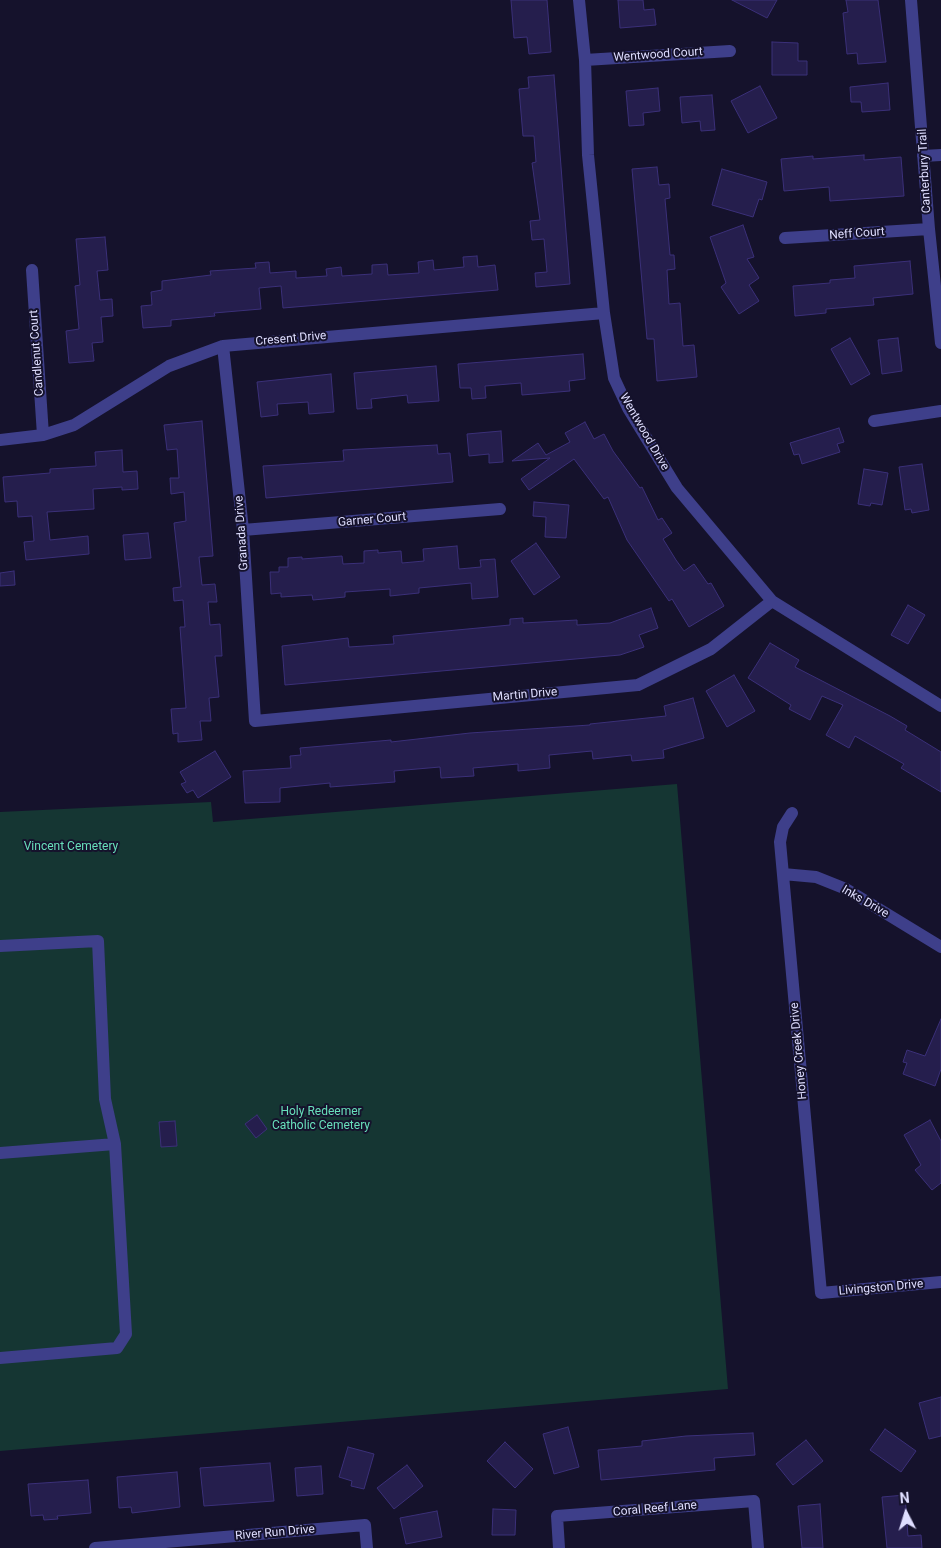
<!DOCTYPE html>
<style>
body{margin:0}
#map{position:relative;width:941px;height:1548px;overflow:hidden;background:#15122c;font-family:Roboto,sans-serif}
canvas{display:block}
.north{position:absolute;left:881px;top:1488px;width:50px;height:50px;-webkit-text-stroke:4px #15122c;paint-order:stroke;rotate:355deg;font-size:14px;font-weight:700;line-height:20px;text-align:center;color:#dfdeff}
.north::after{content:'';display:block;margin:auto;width:18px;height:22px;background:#dfdeff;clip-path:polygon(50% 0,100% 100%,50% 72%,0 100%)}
</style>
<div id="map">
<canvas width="941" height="1548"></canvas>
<div class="north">N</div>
</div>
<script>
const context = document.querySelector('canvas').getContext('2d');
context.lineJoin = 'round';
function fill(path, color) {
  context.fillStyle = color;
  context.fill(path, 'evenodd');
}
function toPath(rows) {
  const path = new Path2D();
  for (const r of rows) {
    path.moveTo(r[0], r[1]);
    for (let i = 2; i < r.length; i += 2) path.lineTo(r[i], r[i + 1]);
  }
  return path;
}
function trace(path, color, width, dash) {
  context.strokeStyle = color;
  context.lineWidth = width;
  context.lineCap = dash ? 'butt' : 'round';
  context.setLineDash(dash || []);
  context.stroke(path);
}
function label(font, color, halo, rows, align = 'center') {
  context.font = font + ' Roboto,sans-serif';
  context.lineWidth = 4;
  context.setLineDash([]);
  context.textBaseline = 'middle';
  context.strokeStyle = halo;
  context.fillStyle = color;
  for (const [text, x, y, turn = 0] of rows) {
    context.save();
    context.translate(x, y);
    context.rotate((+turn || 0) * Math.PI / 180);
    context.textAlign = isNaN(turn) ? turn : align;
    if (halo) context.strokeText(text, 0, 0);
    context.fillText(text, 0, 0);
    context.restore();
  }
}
fill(toPath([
 [677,784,728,1389,0,1451,0,812,211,802,213,822]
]), '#153633');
const building = toPath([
 [511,0,547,0,551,52,529,54,527,37,514,38,511,0],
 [618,0,643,0,644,10,654,9,656,25,620,28,618,0],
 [732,0,777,0,767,18,732,0],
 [846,0,878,0,886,62,858,64,857,53,847,54,843,13,848,12,846,0],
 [772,42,798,43,798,61,807,61,807,75,772,75,772,42],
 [554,75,570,284,536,287,535,273,547,272,544,239,532,240,530,221,540,220,532,163,536,162,534,136,523,136,519,89,529,88,528,77,554,75],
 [888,83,890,110,862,112,861,102,851,102,850,87,888,83],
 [760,86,777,118,748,133,731,101,760,86],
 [658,88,660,111,643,113,644,125,629,126,626,91,658,88],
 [712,95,715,130,701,131,700,121,682,123,680,97,712,95],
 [864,155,864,160,901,157,904,196,830,201,829,187,784,191,781,159,813,156,813,159,864,155],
 [657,167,659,185,669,184,670,198,665,199,670,255,674,255,675,269,667,270,669,304,680,303,683,346,694,345,697,377,657,381,654,339,647,339,632,169,657,167],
 [722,169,767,182,762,200,759,199,753,217,712,205,722,169],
 [743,225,754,257,747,259,759,278,749,285,759,301,739,314,721,287,726,283,710,237,743,225],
 [105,237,108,270,97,271,100,300,112,299,113,316,101,317,103,342,92,343,94,361,69,363,66,331,79,329,75,286,80,285,76,239,105,237],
 [477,256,478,267,495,265,498,290,283,308,281,286,259,288,261,309,214,313,215,316,171,320,171,326,143,328,141,306,152,305,151,292,162,290,162,281,211,275,210,271,256,268,255,263,269,262,270,273,296,271,296,278,327,276,326,269,341,267,342,276,372,274,372,265,387,264,388,275,419,273,418,262,433,260,434,270,464,267,463,257,477,256],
 [910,261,913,294,873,298,874,305,826,309,826,313,795,316,793,286,830,283,830,280,855,278,854,266,910,261],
 [850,338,870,374,851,385,831,349,850,338],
 [898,338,902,371,882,374,878,340,898,338],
 [583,354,585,379,569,381,570,391,522,395,521,383,485,386,486,398,472,399,471,388,460,388,458,364,583,354],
 [436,366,439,401,408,403,407,395,371,399,372,408,357,409,354,373,436,366],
 [331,374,334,412,309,414,308,402,277,404,278,415,261,417,257,382,331,374],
 [202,421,213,556,199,557,202,585,215,584,217,602,208,602,210,625,220,624,222,656,215,656,219,697,209,698,211,721,200,721,202,740,178,742,178,733,173,734,171,709,186,708,180,627,185,627,183,600,174,601,173,588,181,587,174,523,186,521,184,492,171,494,170,478,179,478,177,449,167,450,164,425,202,421],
 [585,422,594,439,604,434,613,451,640,488,642,487,658,520,662,518,672,533,663,539,676,560,684,571,694,564,708,584,711,583,724,606,689,627,672,599,669,601,627,540,608,497,604,499,574,459,529,490,521,479,550,458,512,461,538,443,546,455,570,442,565,433,585,422],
 [839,428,844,442,837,444,840,452,802,464,799,454,794,455,790,443,839,428],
 [501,431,503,462,489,463,489,454,469,456,467,434,501,431],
 [437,445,438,454,450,453,453,482,266,498,263,466,344,461,343,450,437,445],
 [122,450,123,472,137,471,138,489,122,490,122,487,93,489,94,509,47,512,50,540,88,536,89,554,26,560,24,542,34,541,32,516,18,517,17,501,5,502,3,477,50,473,50,469,96,466,95,452,122,450],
 [922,464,929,510,912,513,911,509,905,510,899,467,922,464],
 [864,469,888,473,882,505,871,503,870,506,858,504,864,469],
 [534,502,569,505,566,538,545,537,546,517,533,516,534,502],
 [148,533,151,558,125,560,123,535,148,533],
 [536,543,560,577,534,595,511,561,536,543],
 [457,546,459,569,481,567,480,560,495,559,498,597,472,599,471,583,419,588,419,593,390,596,390,589,345,592,345,597,313,600,312,595,281,597,281,593,271,594,270,572,279,572,279,567,288,567,288,558,302,557,302,559,342,556,343,564,364,563,364,551,378,550,378,553,401,551,402,563,424,561,423,549,457,546],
 [14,571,15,585,0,586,0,573,14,571],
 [908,605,925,615,908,644,891,635,908,605],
 [651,608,658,628,639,635,644,647,620,655,285,685,282,646,348,638,349,647,394,644,393,636,510,625,510,619,523,618,523,623,577,620,577,625,610,623,651,608],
 [770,643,799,660,795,667,890,716,907,726,905,730,941,752,941,792,901,768,904,764,855,736,849,748,826,735,843,705,822,696,810,720,789,709,791,705,748,678,770,643],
 [734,675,755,711,727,727,706,691,734,675],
 [693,698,704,738,663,750,664,758,632,761,631,755,593,759,592,751,549,755,550,768,518,771,518,764,473,768,474,776,441,778,440,767,394,771,395,782,330,787,330,783,280,788,280,802,245,803,243,771,291,768,290,756,301,755,300,748,391,740,391,742,470,733,590,725,590,724,666,716,664,706,693,698],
 [215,751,231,777,198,798,193,790,187,793,181,784,186,782,180,772,215,751],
 [941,1019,941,1069,935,1086,903,1074,907,1063,903,1062,907,1050,925,1056,941,1019],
 [257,1115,267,1129,256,1138,245,1124,257,1115],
 [930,1120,941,1141,941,1183,932,1190,915,1170,921,1165,904,1135,930,1120],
 [175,1121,177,1146,161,1147,159,1122,175,1121],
 [941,1397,941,1436,929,1439,919,1403,941,1397],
 [568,1427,579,1467,554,1474,543,1434,568,1427],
 [885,1429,916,1451,901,1472,870,1450,885,1429],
 [753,1433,755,1455,714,1458,715,1470,601,1480,598,1450,642,1446,642,1441,686,1436,753,1433],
 [806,1440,823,1461,793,1485,776,1464,806,1440],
 [505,1442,533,1469,515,1488,487,1461,505,1442],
 [348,1447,374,1454,364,1489,351,1486,352,1481,339,1477,348,1447],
 [270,1463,274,1501,204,1506,200,1468,270,1463],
 [407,1465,423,1486,394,1509,377,1488,407,1465],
 [321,1466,323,1494,297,1496,295,1468,321,1466],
 [177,1472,180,1507,132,1513,131,1507,119,1508,117,1477,177,1472],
 [88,1480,91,1513,57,1516,58,1519,44,1520,43,1515,31,1516,28,1484,88,1480],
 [905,1495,908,1536,921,1535,922,1548,887,1548,882,1497,905,1495],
 [820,1504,823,1548,802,1548,798,1506,820,1504],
 [493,1509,516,1510,515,1535,492,1535,493,1509],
 [437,1511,442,1537,406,1544,400,1518,437,1511]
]);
fill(building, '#251e4d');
trace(building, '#3b3079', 1);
trace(toPath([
 [579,0,585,60,588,155,604,313,614,378,628,408,677,488,772,601,941,706],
 [911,0,929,229,941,343],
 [585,60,730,51],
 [923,156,941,155],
 [785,238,929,229],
 [32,270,43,435],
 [223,346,243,530,255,721,638,685,711,649,772,601],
 [874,421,941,411],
 [0,440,43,435,74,425,169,366,223,346,604,313],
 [243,530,500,509],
 [792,813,783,827,780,842,821,1293,941,1282],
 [783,874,816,877,846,889,941,947],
 [0,946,98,941,105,1099,115,1144,126,1334,117,1348,0,1358],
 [0,1153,115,1144],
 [95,1548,365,1525,367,1548],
 [559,1548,557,1516,754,1501,758,1548]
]), '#3e3f8a', 12);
label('12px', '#dfdeff', '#15122c', [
 ["Wentwood Court",658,55,-4],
 ["Canterbury Trail",925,171,-93],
 ["Neff Court",857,234,-4],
 ["Cresent Drive",291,339,-5],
 ["Candlenut Court",37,353,-94],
 ["Wentwood Drive",644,432,60],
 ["Garner Court",372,520,-5],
 ["Granada Drive",242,533,-94],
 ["Martin Drive",525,695,-5],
 ["Inks Drive",865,902,30],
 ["Honey Creek Drive",799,1051,-95],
 ["Livingston Drive",881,1288,-5],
 ["Coral Reef Lane",655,1509,-5],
 ["River Run Drive",275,1533,-5]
]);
label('12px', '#68e0bb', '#15122c', [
 ["Vincent Cemetery",71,847],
 ["Holy Redeemer",321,1112],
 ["Catholic Cemetery",321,1126]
]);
</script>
